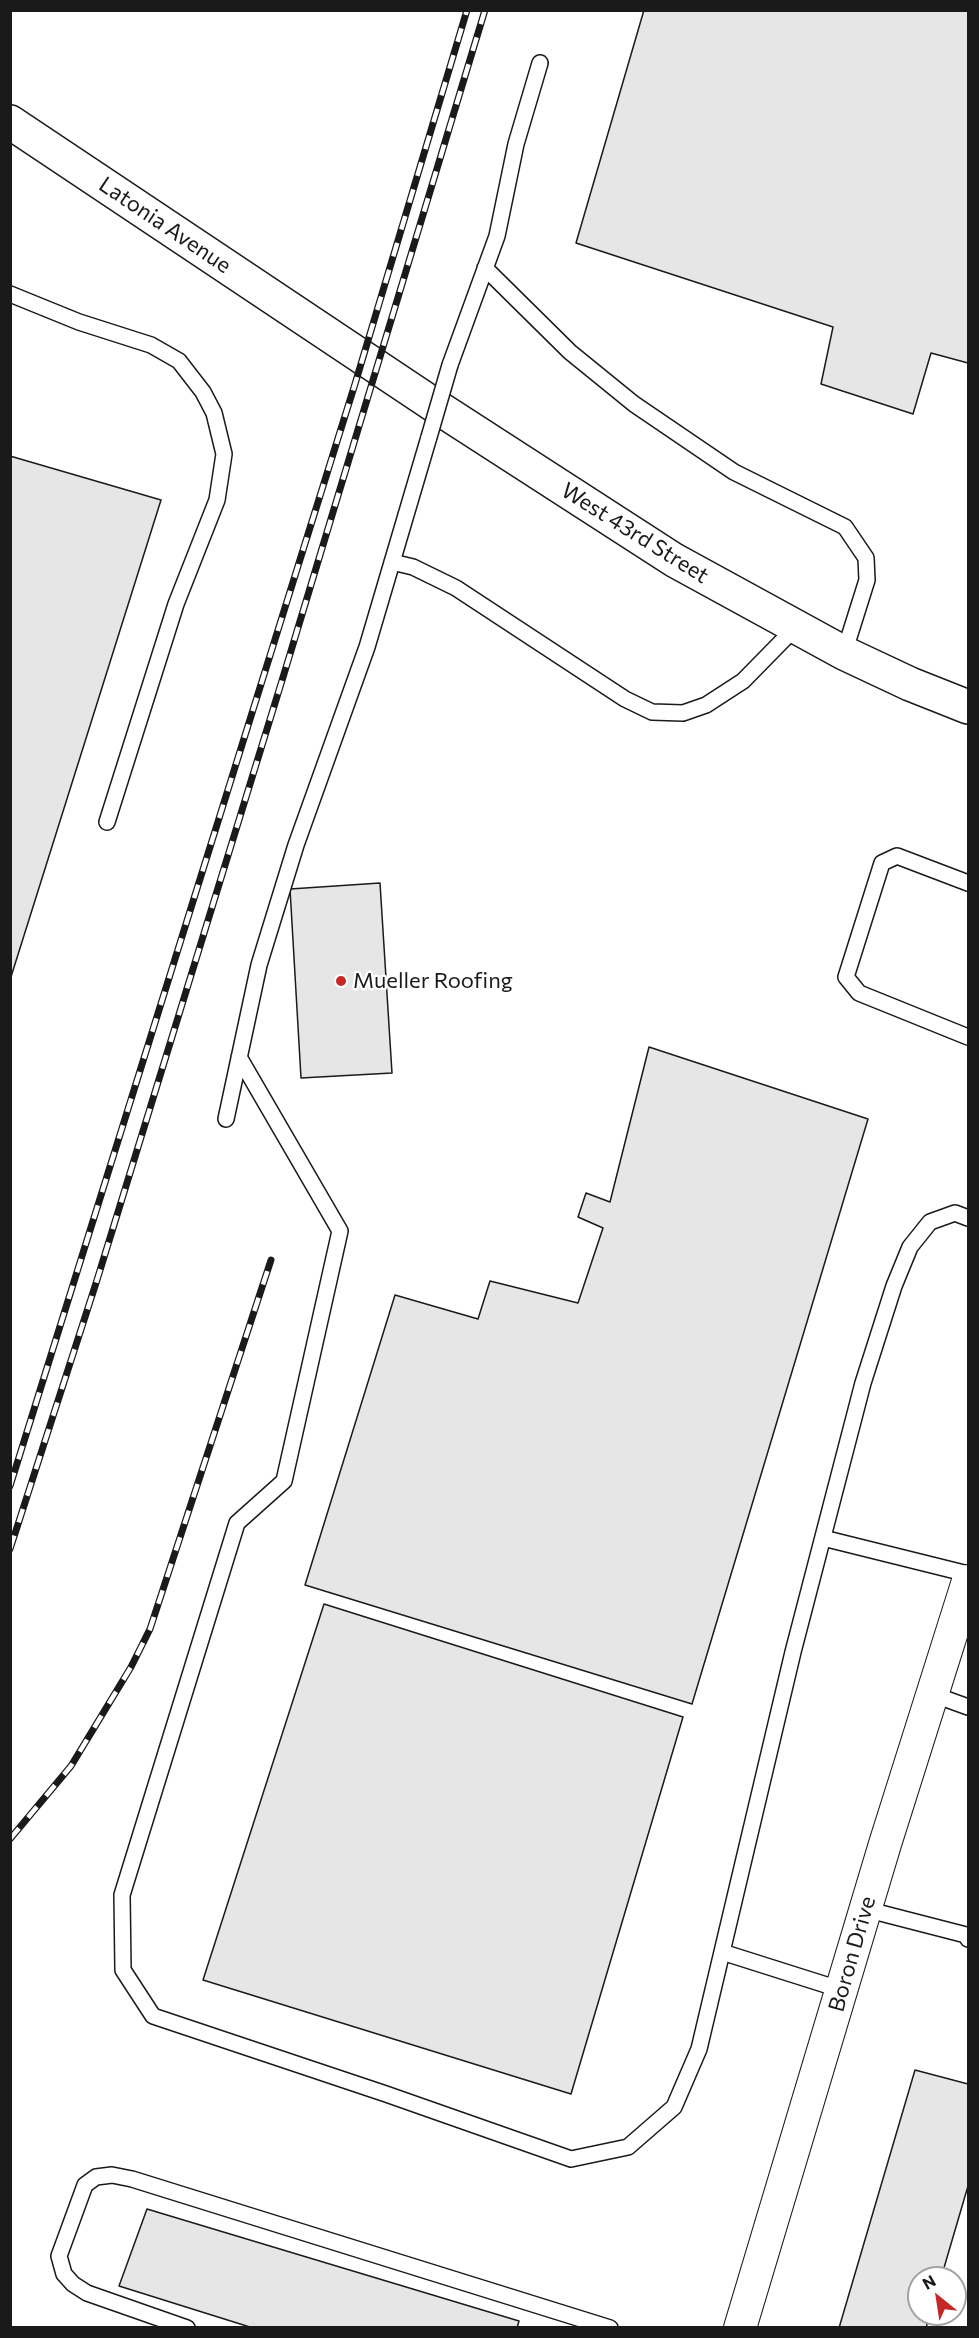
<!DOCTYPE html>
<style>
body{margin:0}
#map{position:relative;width:979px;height:2338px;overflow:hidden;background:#fff;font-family:Commissioner,sans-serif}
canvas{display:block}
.frame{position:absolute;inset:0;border:12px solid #1a1a1a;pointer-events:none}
.north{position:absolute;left:907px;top:2266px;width:60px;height:60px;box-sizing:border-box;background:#fff;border:2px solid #a3a3a3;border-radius:50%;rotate:330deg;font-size:16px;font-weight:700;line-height:24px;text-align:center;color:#1a1a1a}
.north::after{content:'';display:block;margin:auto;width:21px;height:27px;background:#c62828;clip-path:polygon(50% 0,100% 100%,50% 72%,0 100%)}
</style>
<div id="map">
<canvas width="979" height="2338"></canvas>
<div class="frame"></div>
<div class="north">N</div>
</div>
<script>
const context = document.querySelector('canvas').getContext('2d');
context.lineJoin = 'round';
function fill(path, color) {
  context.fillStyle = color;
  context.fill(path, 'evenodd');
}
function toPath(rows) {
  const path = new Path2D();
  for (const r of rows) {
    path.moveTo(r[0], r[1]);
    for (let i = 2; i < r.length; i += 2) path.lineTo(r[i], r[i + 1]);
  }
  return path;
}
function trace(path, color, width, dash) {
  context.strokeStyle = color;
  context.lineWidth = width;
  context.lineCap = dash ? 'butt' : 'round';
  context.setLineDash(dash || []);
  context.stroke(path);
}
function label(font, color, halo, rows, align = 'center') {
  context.font = font + ' Commissioner,sans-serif';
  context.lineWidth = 4.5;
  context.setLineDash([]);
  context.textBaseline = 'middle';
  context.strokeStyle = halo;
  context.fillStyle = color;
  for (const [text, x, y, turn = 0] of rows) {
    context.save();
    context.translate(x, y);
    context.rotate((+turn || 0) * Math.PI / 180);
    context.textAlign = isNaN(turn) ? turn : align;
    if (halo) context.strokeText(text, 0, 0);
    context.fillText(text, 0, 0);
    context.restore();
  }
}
const building = toPath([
 [644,10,968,10,968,363,931,353,913,414,821,384,833,327,576,243,644,10],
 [10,456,161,500,10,980,10,456],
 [380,883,392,1073,301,1078,290,889,380,883],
 [649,1047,868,1119,692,1704,305,1585,395,1295,478,1319,490,1281,578,1303,603,1228,578,1217,586,1193,610,1202,649,1047],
 [324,1604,683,1717,571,2094,203,1980,324,1604],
 [915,2070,968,2084,968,2186,941,2278,919,2278,919,2314,930,2314,926,2328,839,2328,915,2070],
 [147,2209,519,2321,517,2328,253,2328,119,2286,147,2209]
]);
fill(building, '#e6e6e6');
trace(building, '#1a1a1a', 1.5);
const service = toPath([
 [485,268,570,352,634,404,734,472,845,527,866,558,867,580,844,653],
 [10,294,79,322,151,345,179,361,203,392,214,413,224,454,217,500,176,604,107,822],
 [450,365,497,236,516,144,540,63],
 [392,562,413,567,456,588,625,699,652,712,683,713,706,705,743,681,795,628],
 [968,883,897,856,882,863,846,977,859,993,968,1037],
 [239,1057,340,1231,284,1481,237,1523,122,1895,123,1970,153,2016,386,2094,571,2159,628,2147,674,2107,699,2049,793,1652,863,1383,894,1286,910,1247,930,1222,955,1213,968,1218],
 [226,1119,259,965,296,845,367,647,429,437],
 [823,1538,968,1574],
 [932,1694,968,1707],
 [865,1909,966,1935,968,1939],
 [722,1952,842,1990],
 [187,2328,87,2293,73,2284,64,2274,59,2256,85,2185,96,2177,112,2175,132,2179,610,2328]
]);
const minor = toPath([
 [740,2328,885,1844,968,1581]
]);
const tertiary = toPath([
 [10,122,437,407,674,560,844,653,910,684,968,707]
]);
trace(service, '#1a1a1a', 18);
trace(minor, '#1a1a1a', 34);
trace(tertiary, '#1a1a1a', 36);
trace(service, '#fff', 15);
trace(minor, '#fff', 32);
trace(tertiary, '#fff', 33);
const rail = toPath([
 [10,1486,355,384,467,10],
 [10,1549,97,1280,284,674,485,10],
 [10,1839,71,1766,131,1667,150,1629,271,1260]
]);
trace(rail, '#1a1a1a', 7);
trace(rail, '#fff', 4.5, [14]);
const serviceBridge = toPath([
 [429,437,450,365]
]);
trace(serviceBridge, '#1a1a1a', 18, []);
trace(serviceBridge, '#fff', 15);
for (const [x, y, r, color] of [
 [341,981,6,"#c62828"]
]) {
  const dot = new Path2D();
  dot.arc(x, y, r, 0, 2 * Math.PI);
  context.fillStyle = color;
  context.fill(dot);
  trace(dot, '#fff', 2);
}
label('22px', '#1a1a1a', '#fff', [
 ["Latonia Avenue",165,225,34],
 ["West 43rd Street",635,533,32],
 ["Boron Drive",852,1954,-74]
]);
label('22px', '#1a1a1a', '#fff', [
 ["Mueller Roofing",353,981]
], 'left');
</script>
